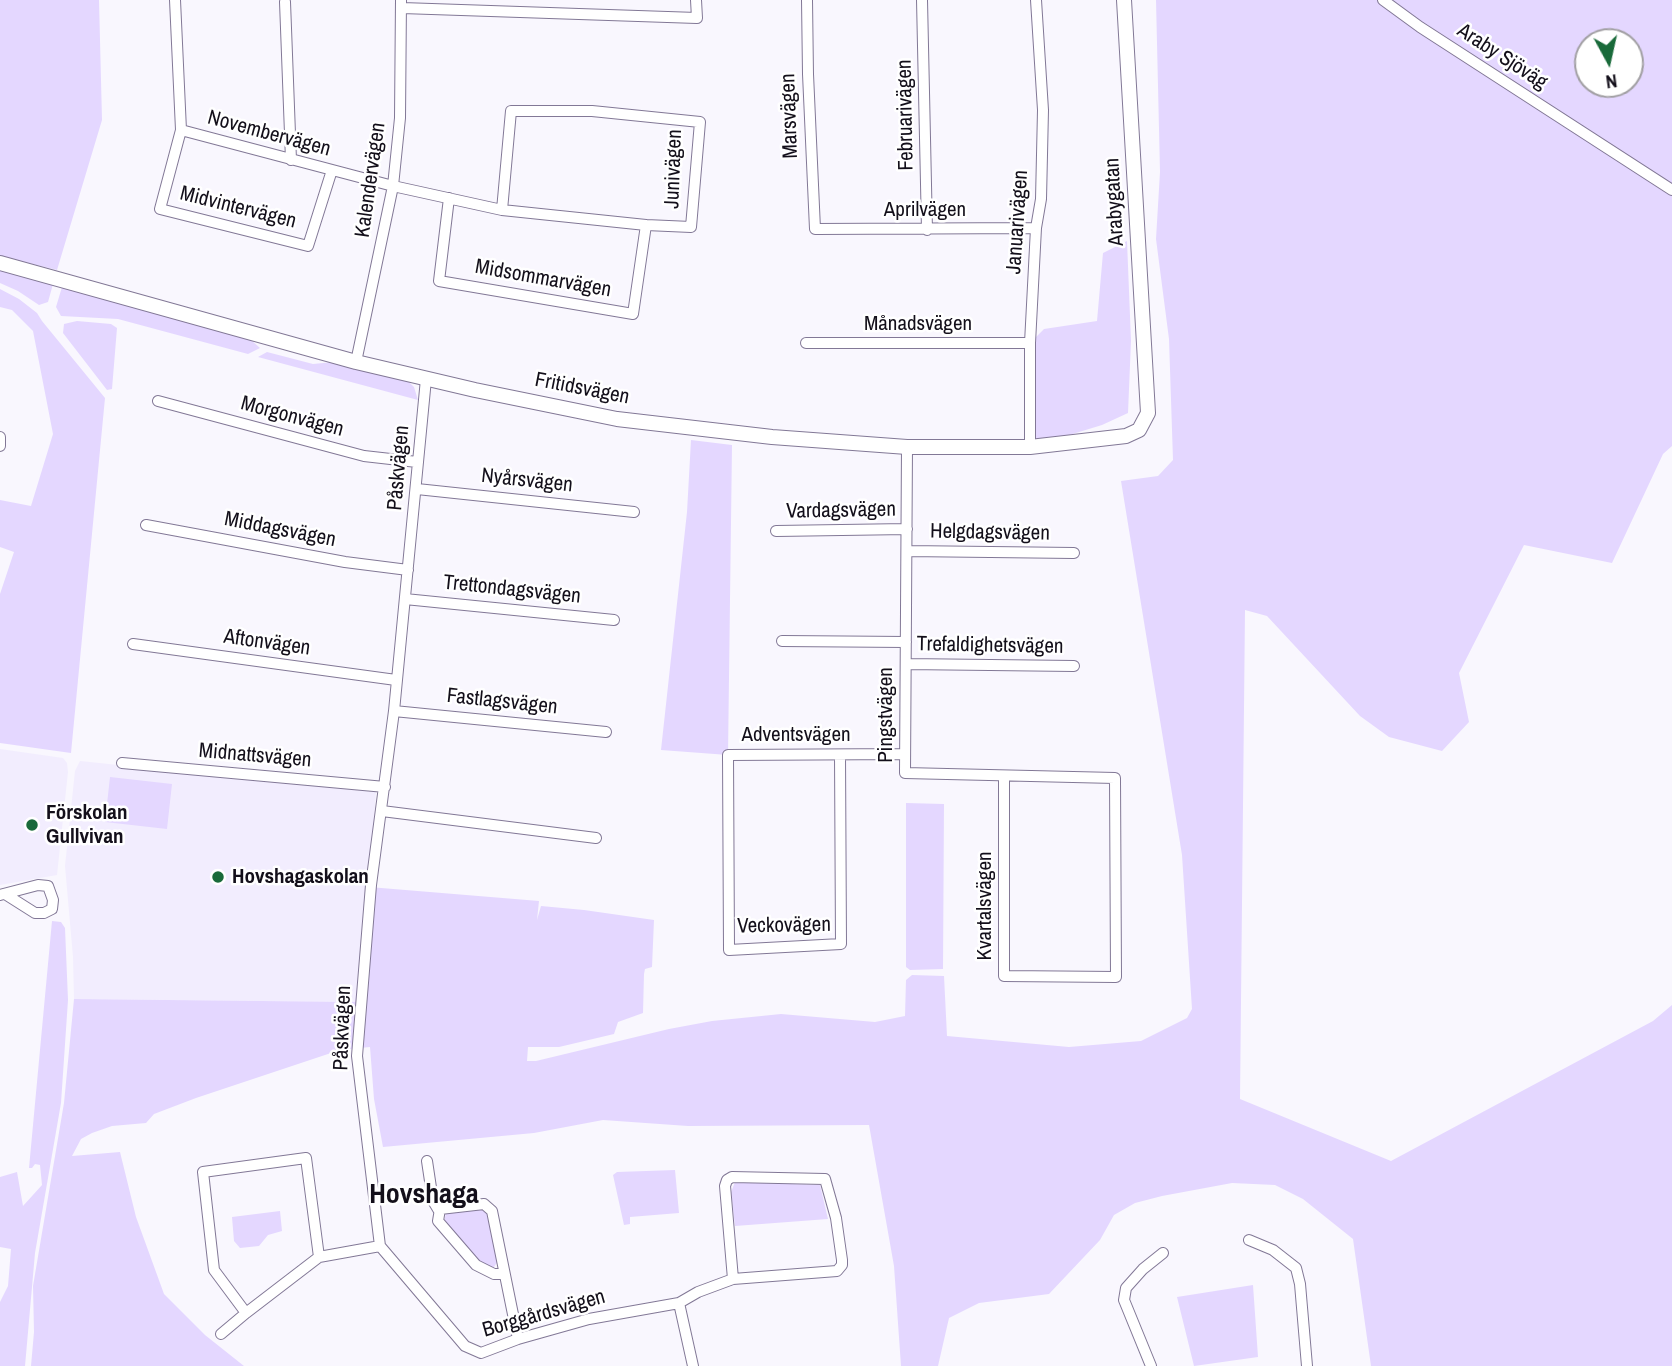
<!DOCTYPE html>
<meta charset="utf-8">
<style>
body{margin:0}
#map{position:relative;width:1672px;height:1366px;overflow:hidden;background:#f9f7fe;font-family:"Archivo Narrow",sans-serif}
canvas{display:block}
.north{position:absolute;left:1574px;top:28px;width:70px;height:70px;box-sizing:border-box;background:#fff;border:2px solid #a19fa3;border-radius:50%;rotate:172deg;font-size:19px;font-weight:700;line-height:28px;text-align:center;color:#130f1a}
.north::after{content:'';display:block;margin:auto;width:24px;height:32px;background:#196a3a;clip-path:polygon(50% 0,100% 100%,50% 72%,0 100%)}
</style>
<div id="map">
<canvas width="1672" height="1366"></canvas>
<div class="north">N</div>
</div>
<script>
const context = document.querySelector('canvas').getContext('2d');
context.lineJoin = 'round';
function fill(path, color) {
  context.fillStyle = color;
  context.fill(path, 'evenodd');
}
function toPath(rows) {
  const path = new Path2D();
  for (const r of rows) {
    path.moveTo(r[0], r[1]);
    for (let i = 2; i < r.length; i += 2) path.lineTo(r[i], r[i + 1]);
  }
  return path;
}
function trace(path, color, width, dash) {
  context.strokeStyle = color;
  context.lineWidth = width;
  context.lineCap = dash ? 'butt' : 'round';
  context.setLineDash(dash || []);
  context.stroke(path);
}
function label(font, color, halo, rows, align = 'center') {
  context.font = font + ' "Archivo Narrow",sans-serif';
  context.lineWidth = 5;
  context.setLineDash([]);
  context.textBaseline = 'middle';
  context.strokeStyle = halo;
  context.fillStyle = color;
  for (const [text, x, y, turn = 0] of rows) {
    context.save();
    context.translate(x, y);
    context.rotate((+turn || 0) * Math.PI / 180);
    context.textAlign = isNaN(turn) ? turn : align;
    if (halo) context.strokeText(text, 0, 0);
    context.fillText(text, 0, 0);
    context.restore();
  }
}
fill(toPath([
 [0,749,63,758,67,763,68,772,57,875,0,885],
 [80,761,376,792,369,887,355,1002,74,999,73,957,65,866,75,771]
]), '#f2edfe');
fill(toPath([
 [0,0,99,0,102,120,57,270,0,256],
 [1156,0,1672,0,1672,446,1663,454,1612,563,1524,545,1459,673,1469,722,1442,751,1389,737,1360,716,1267,616,1245,610,1240,1099,1391,1161,1653,1021,1672,1005,1672,1366,1371,1366,1353,1239,1303,1199,1275,1185,1232,1183,1162,1196,1135,1203,1114,1215,1100,1240,1049,1294,979,1303,949,1318,938,1366,901,1366,894,1266,869,1125,688,1126,603,1120,534,1133,383,1147,374,1099,370,1047,340,1050,196,1098,154,1114,146,1123,112,1126,92,1133,81,1139,72,1156,120,1152,136,1217,164,1294,205,1335,244,1366,31,1366,34,1332,33,1286,64,1103,74,999,355,1002,369,887,539,901,537,920,541,906,584,910,654,920,652,967,645,969,644,974,643,1013,618,1022,614,1034,559,1047,528,1047,527,1061,536,1061,669,1029,712,1021,781,1014,875,1022,905,1016,906,980,912,975,944,976,947,1036,1069,1047,1141,1041,1187,1018,1192,1009,1182,855,1121,481,1158,476,1173,460,1169,339,1156,239,1160,172],
 [1588,42,1630,42,1630,84,1588,84],
 [1127,241,1131,341,1128,413,1102,425,1030,447,1030,343,1044,329,1097,321,1103,253],
 [0,270,53,284,48,302,39,305,18,291,0,283],
 [62,287,251,340,260,348,248,354,118,319,61,316,56,307],
 [0,289,19,299,37,313,42,321,105,398,71,753,0,743,0,594,14,552,0,547,0,500,31,506,53,434,33,331,12,310,0,307],
 [77,321,111,324,117,328,112,389,107,390,63,333,64,324],
 [267,352,313,364,334,362,408,381,414,387,418,400,258,357],
 [691,440,732,445,728,755,661,750,687,512],
 [110,777,172,784,167,829,105,822],
 [906,803,944,804,943,969,910,970,906,967],
 [52,921,61,922,65,928,68,1000,61,1103,35,1253,25,1366,0,1366,0,1302,8,1286,11,1249,0,1247,0,1177,17,1172,23,1206,42,1185,40,1165,35,1164,32,1168,29,1168],
 [675,1170,679,1213,630,1217,630,1224,624,1225,613,1175,617,1172],
 [735,1182,820,1185,828,1219,735,1226,731,1192],
 [482,1209,487,1214,498,1261,494,1267,489,1268,480,1264,444,1222,446,1213],
 [280,1211,282,1231,268,1235,259,1246,240,1248,234,1241,232,1217],
 [1253,1285,1258,1357,1194,1366,1177,1297]
]), '#e4d7ff');
const minor = toPath([
 [175,0,181,130,393,186,502,210,646,225,691,227,700,122,592,111,511,111,502,210],
 [807,0,808,74,815,229,1036,228],
 [922,0,927,230],
 [1383,0,1420,27,1672,190],
 [285,2,291,160],
 [402,8,697,18,696,0],
 [181,130,160,209,308,246,332,170],
 [449,198,439,281,633,314,646,225],
 [806,343,1030,343],
 [356,362,393,186,400,118,401,0],
 [158,401,364,456,417,462],
 [0,437,0,446],
 [907,447,905,773,1115,778,1116,977,1004,976,1004,776],
 [1030,447,1030,343,1036,228,1041,199,1043,110,1036,0],
 [417,489,634,512],
 [146,525,345,562,408,570],
 [776,531,907,529],
 [907,551,1074,553],
 [405,599,614,620],
 [782,641,906,642],
 [133,644,396,680],
 [906,664,1074,666],
 [394,711,606,732],
 [840,755,841,944,729,950,728,755,905,754],
 [122,763,385,787],
 [382,811,596,838],
 [0,895,38,885,48,886,53,900,52,909,44,913,35,913,5,894],
 [427,1161,433,1201,439,1211],
 [1249,1240,1273,1250,1296,1268,1300,1284,1307,1366],
 [380,1246,357,1056,371,885,394,711,426,379],
 [380,1246,465,1346,481,1353,518,1339,589,1319,679,1303,698,1292,733,1279,837,1271,842,1265,842,1260,836,1218,825,1179,732,1177,727,1180,725,1186,733,1279],
 [504,1274,494,1274,476,1265,438,1221,440,1209,484,1204,492,1211,518,1339],
 [679,1303,693,1366],
 [246,1313,214,1270,203,1172,306,1158,319,1257],
 [221,1334,246,1313,319,1257,380,1246],
 [1151,1366,1124,1300,1126,1288,1143,1269,1163,1253]
]);
const tertiary = toPath([
 [0,263,356,362,475,390,617,419,772,437,907,447,1030,447,1126,436,1139,430,1148,413,1124,0]
]);
trace(minor, '#827896', 12);
trace(tertiary, '#827896', 16);
trace(minor, '#fff', 10);
trace(tertiary, '#fff', 14);
for (const [x, y, r, color] of [
 [32,825,7,"#196a3a"],
 [218,877,7,"#196a3a"]
]) {
  const dot = new Path2D();
  dot.arc(x, y, r, 0, 2 * Math.PI);
  context.fillStyle = color;
  context.fill(dot);
  trace(dot, '#fff', 2.5);
}
label('21px', '#130f1a', '#fff', [
 ["Araby Sjöväg",1502,57,33],
 ["Februarivägen",906,115,-91],
 ["Marsvägen",790,116,-92],
 ["Novembervägen",269,134,15],
 ["Junivägen",674,169,-88],
 ["Kalendervägen",371,180,-82],
 ["Arabygatan",1115,202,-93],
 ["Midvintervägen",238,208,14],
 ["Aprilvägen",925,210],
 ["Januarivägen",1018,222,-86],
 ["Midsommarvägen",543,279,10],
 ["Månadsvägen",918,324],
 ["Fritidsvägen",582,389,11],
 ["Morgonvägen",292,417,15],
 ["Påskvägen",399,468,-85],
 ["Nyårsvägen",527,481,6],
 ["Vardagsvägen",841,511,-1],
 ["Middagsvägen",280,530,11],
 ["Helgdagsvägen",990,533,1],
 ["Trettondagsvägen",512,590,6],
 ["Aftonvägen",267,643,8],
 ["Trefaldighetsvägen",990,646,1],
 ["Fastlagsvägen",502,702,6],
 ["Pingstvägen",886,715,-90],
 ["Adventsvägen",796,735],
 ["Midnattsvägen",255,756,5],
 ["Kvartalsvägen",985,906,-90],
 ["Veckovägen",784,926,-1],
 ["Påskvägen",343,1028,-88],
 ["Borggårdsvägen",544,1314,-16]
]);
label('bold 21px', '#130f1a', '#fff', [
 ["Förskolan",46,813],
 ["Gullvivan",46,837],
 ["Hovshagaskolan",232,877]
], 'left');
label('bold 28px', '#130f1a', '#fff', [
 ["Hovshaga",424,1195]
]);
</script>
